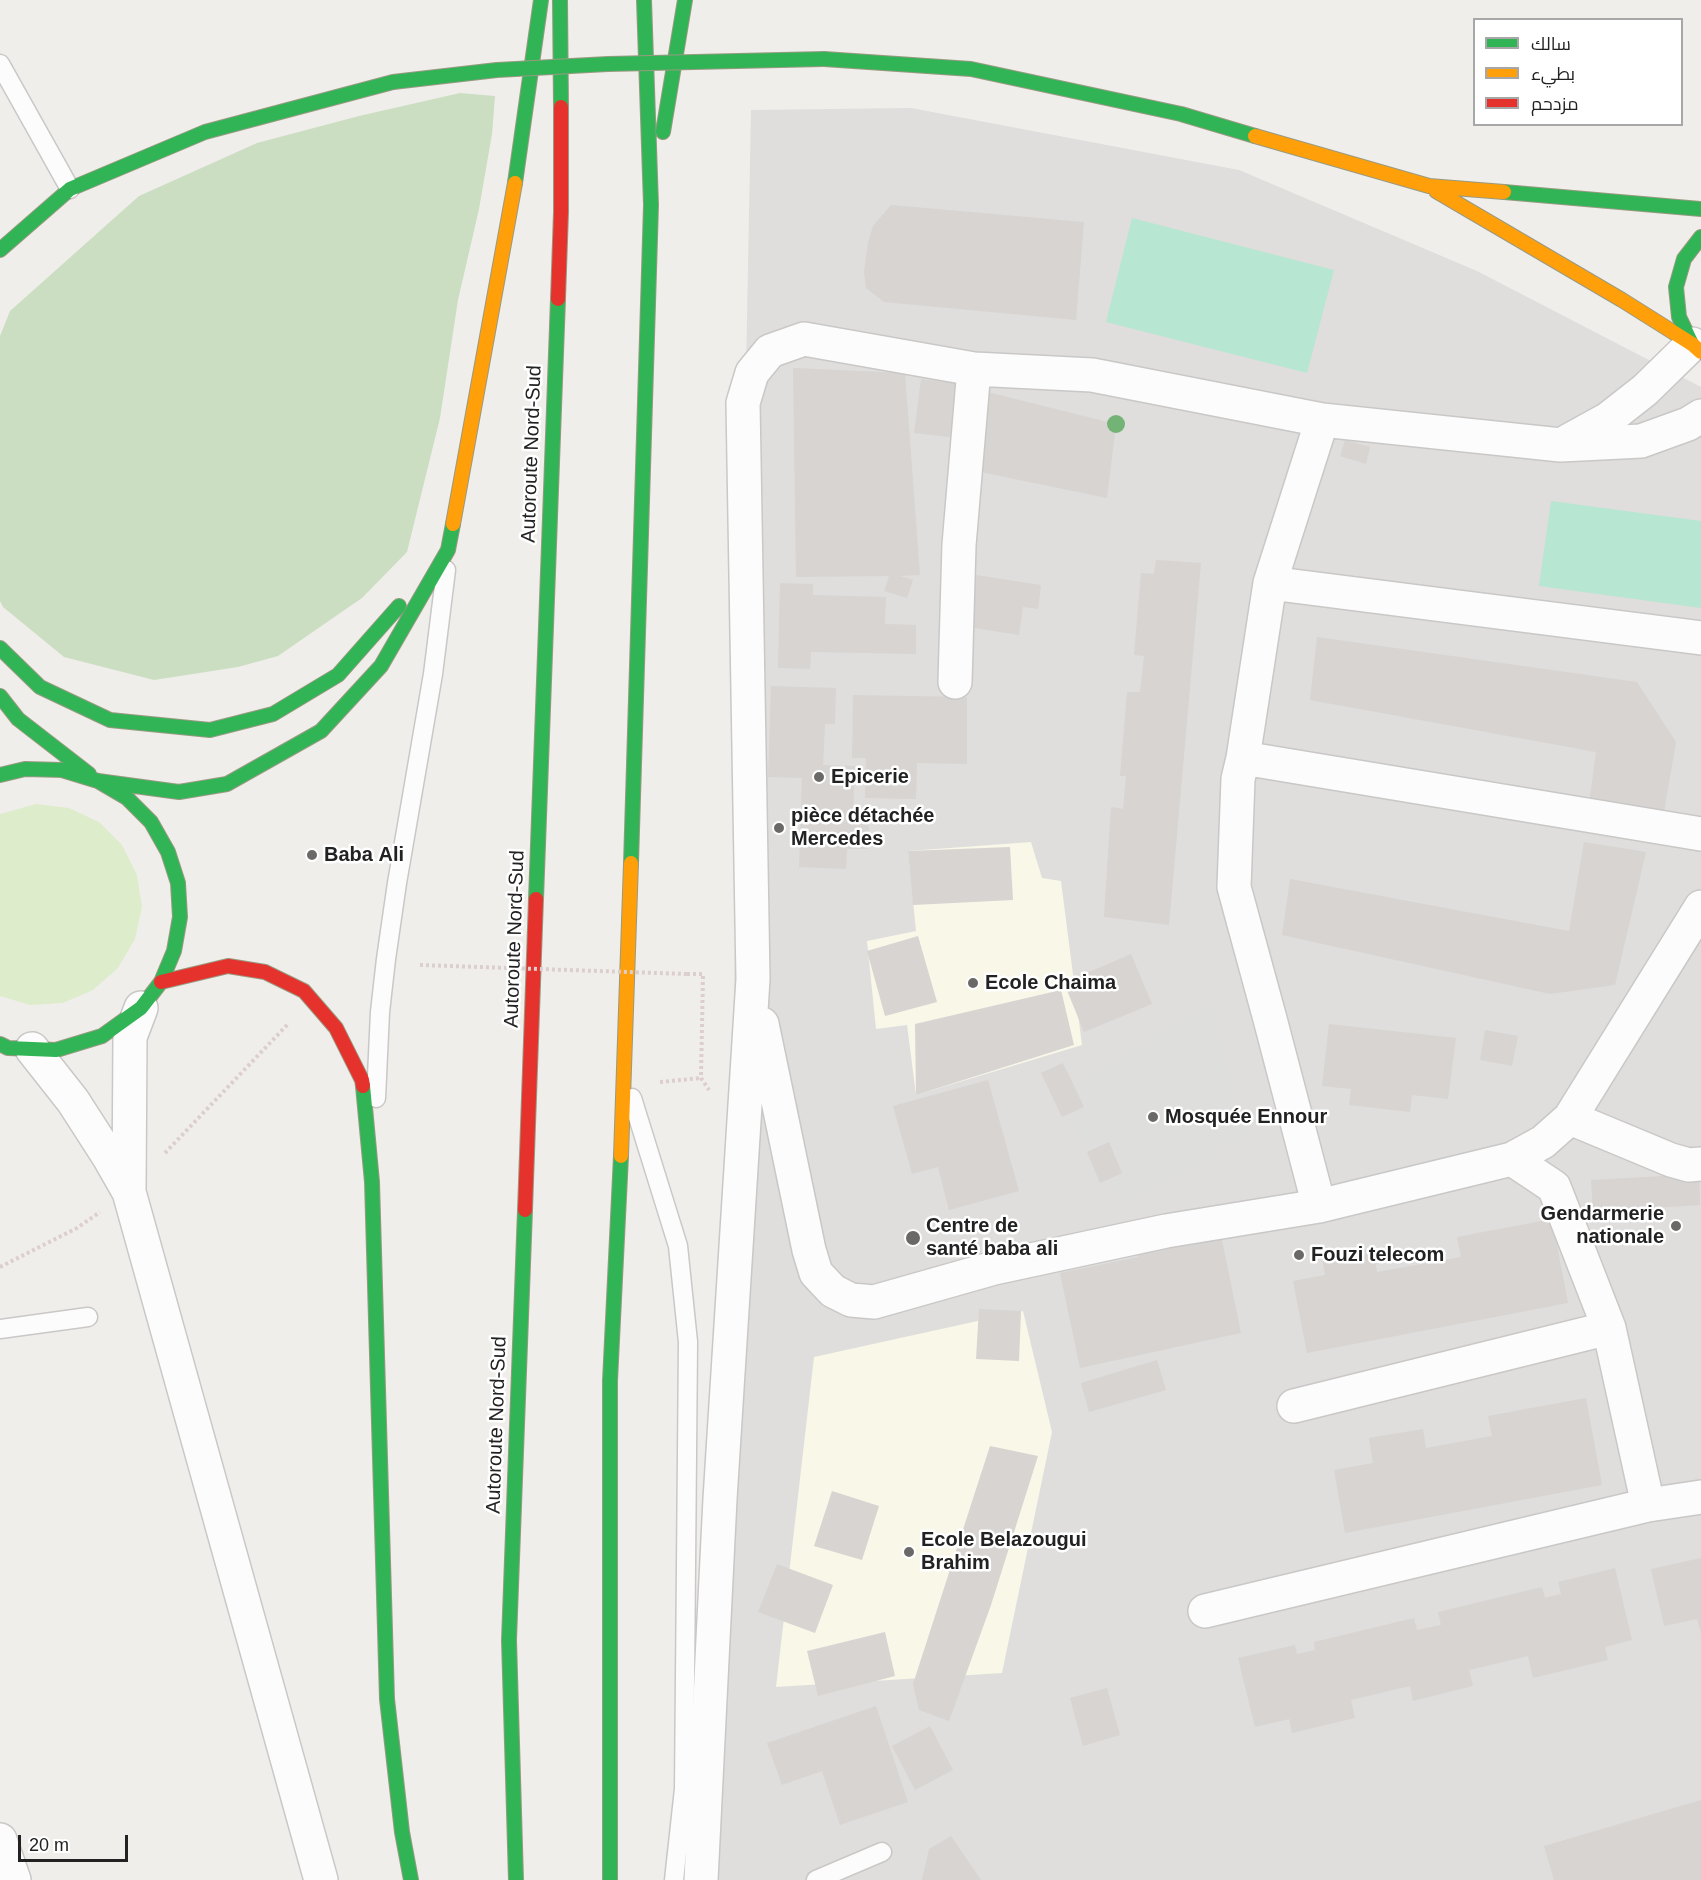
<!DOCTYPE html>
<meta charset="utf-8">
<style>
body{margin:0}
#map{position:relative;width:1701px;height:1880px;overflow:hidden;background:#f0eeeb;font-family:Arial,Cairo,sans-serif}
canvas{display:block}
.legend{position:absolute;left:1473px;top:18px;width:210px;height:108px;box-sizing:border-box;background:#fff;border:2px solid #a7a7a7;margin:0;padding:8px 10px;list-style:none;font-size:18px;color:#222}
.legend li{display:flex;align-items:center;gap:12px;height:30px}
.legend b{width:30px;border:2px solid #a7a7a7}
.scale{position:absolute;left:18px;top:1835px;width:110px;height:27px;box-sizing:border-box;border:3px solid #222;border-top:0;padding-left:8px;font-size:18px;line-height:21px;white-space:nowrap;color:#222;-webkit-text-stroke:4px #fff;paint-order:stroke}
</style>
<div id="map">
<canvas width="1701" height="1880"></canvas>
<ul class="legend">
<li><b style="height:8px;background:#30b455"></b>سالك</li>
<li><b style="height:8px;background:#ff9f0a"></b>بطيء</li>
<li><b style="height:8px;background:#e5322d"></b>مزدحم</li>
</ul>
<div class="scale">20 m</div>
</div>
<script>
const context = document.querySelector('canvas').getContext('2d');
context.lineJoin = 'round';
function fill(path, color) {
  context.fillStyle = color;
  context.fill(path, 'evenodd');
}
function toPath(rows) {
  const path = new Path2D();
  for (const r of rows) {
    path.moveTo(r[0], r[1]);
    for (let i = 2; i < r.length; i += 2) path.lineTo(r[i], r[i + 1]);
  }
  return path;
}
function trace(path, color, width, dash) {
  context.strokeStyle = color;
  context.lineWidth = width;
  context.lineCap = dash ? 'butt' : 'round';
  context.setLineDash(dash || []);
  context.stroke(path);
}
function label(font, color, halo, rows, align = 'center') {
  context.font = font + ' Arial,sans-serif';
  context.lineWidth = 5;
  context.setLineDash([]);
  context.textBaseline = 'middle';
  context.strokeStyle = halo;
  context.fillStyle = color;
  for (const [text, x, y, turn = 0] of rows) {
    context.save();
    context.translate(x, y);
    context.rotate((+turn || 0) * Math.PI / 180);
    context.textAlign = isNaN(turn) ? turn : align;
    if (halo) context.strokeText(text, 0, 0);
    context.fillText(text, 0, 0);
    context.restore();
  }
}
fill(toPath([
 [911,108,1239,170,1477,271,1701,387,1701,1880,717,1880,751,110]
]), '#dfdedc');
fill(toPath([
 [1031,842,1042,878,1061,881,1082,1045,916,1095,907,1025,876,1029,867,941,916,931,908,851],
 [1023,1311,1052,1432,1002,1673,776,1687,814,1357]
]), '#f8f7e8');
fill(toPath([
 [1210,1002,1245,1137,1123,1206,1055,1097]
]), '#dededc');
fill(toPath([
 [36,804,69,808,99,822,122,845,137,875,142,907,135,939,118,968,93,990,63,1003,30,1005,0,996,0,814]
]), '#ddeccb');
fill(toPath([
 [460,93,495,96,492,134,479,209,458,300,440,418,407,552,362,598,278,656,238,667,154,680,64,657,3,607,0,601,0,336,10,311,139,196,257,143,359,116]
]), '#cbdec1');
fill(toPath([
 [1132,218,1334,270,1307,373,1106,322],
 [1551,501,1701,521,1701,608,1539,586]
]), '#b7e6d2');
fill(toPath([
 [891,205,1084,222,1076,320,884,302,866,288,864,272,868,243,873,226],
 [793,368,905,373,920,575,900,576,913,580,907,598,884,591,889,576,796,577],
 [921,379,963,384,957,438,914,433],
 [983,391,1116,424,1107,498,971,470],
 [1345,440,1370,447,1366,464,1340,456],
 [1156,560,1201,563,1169,925,1104,917,1111,807,1123,809,1126,776,1120,776,1127,692,1140,692,1144,656,1134,655,1141,573,1154,574],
 [976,575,1041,585,1038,609,1023,607,1019,635,968,627],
 [780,583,813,584,813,595,886,597,885,624,916,625,916,654,811,652,810,669,778,668],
 [1317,637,1637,682,1676,742,1663,818,1589,804,1596,752,1310,700],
 [771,686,836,688,835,724,825,724,823,765,855,766,853,813,869,813,868,849,847,849,846,869,799,867,802,778,768,777],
 [853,695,967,697,967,764,917,763,916,799,865,798,866,758,852,758],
 [1584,842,1646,852,1615,985,1550,994,1282,935,1290,879,1569,931],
 [1010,847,1013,900,913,905,908,851],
 [918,936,937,1002,885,1016,867,951],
 [1131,954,1152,1004,1084,1032,1064,983],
 [1061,990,1074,1045,916,1095,915,1024],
 [1329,1024,1456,1038,1448,1099,1412,1095,1410,1112,1349,1105,1351,1089,1322,1086],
 [1485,1030,1518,1036,1512,1066,1480,1060],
 [1063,1063,1084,1107,1062,1117,1041,1073],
 [988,1080,1019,1191,949,1210,938,1167,912,1174,893,1106],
 [1109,1142,1122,1173,1100,1183,1087,1152],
 [1699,1174,1700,1205,1593,1212,1591,1180],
 [1552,1219,1568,1303,1307,1353,1293,1281,1325,1275,1322,1258,1373,1248,1377,1272,1461,1257,1457,1237],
 [1220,1230,1241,1333,1080,1368,1060,1273,1138,1257,1136,1248],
 [979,1309,1021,1311,1019,1361,976,1359],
 [1157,1360,1166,1390,1089,1412,1081,1383],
 [1586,1398,1602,1485,1345,1533,1334,1470,1373,1463,1369,1438,1423,1429,1426,1448,1492,1436,1488,1416],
 [990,1446,1038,1456,991,1605,949,1721,919,1710,913,1684],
 [832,1491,879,1506,862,1560,814,1546],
 [1701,1558,1701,1633,1697,1619,1664,1626,1651,1569],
 [777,1564,833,1585,815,1633,758,1612],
 [1615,1568,1632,1640,1605,1647,1608,1660,1533,1678,1528,1656,1469,1670,1473,1686,1413,1701,1410,1686,1351,1700,1355,1718,1292,1733,1289,1719,1255,1727,1238,1658,1295,1645,1297,1654,1315,1650,1314,1642,1414,1618,1417,1630,1441,1625,1438,1612,1542,1587,1545,1598,1561,1594,1558,1582],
 [885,1632,895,1676,818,1696,807,1651],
 [1107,1688,1120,1735,1083,1746,1070,1698],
 [876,1706,908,1802,840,1825,822,1771,782,1785,767,1743],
 [930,1726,953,1770,915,1790,892,1746],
 [1701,1800,1701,1880,1554,1880,1544,1846],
 [951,1836,981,1880,922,1880,929,1849]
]), '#d7d4d2');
const lane = toPath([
 [0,64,70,189],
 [376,1098,380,1012,386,959,397,883,433,674,446,570],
 [632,1098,678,1246,688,1342,684,1789,674,1880],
 [0,1329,88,1317],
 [816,1880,882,1852]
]);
const street = toPath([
 [1568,441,1608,419,1645,390,1692,344],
 [1270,583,1701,638],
 [955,682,959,545,974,369],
 [1243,758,1701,834],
 [762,1024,809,1250,816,1273,833,1291,851,1300,874,1302,994,1268,1166,1231,1319,1206,1512,1159,1543,1142,1570,1118,1701,907],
 [32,1049,73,1101,109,1157,129,1192,321,1880],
 [1570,1118,1671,1160,1689,1165,1701,1164],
 [129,1190,130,1037,141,1008],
 [1319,1206,1270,1019,1234,887,1238,779,1243,758,1270,583,1322,420],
 [1294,1406,1609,1328],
 [1648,1505,1701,1497],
 [1205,1611,1648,1505,1609,1328,1554,1187,1512,1159],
 [0,1840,14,1880],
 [701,1880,720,1499,753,979,743,403,752,373,770,351,804,339,974,369,1092,375,1322,420,1561,445,1641,441,1688,424,1701,416]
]);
const fast = toPath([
 [560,0,561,107],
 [824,59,971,69,1181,114,1255,136],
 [663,132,685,0],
 [515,183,541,0],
 [1504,192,1701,209],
 [0,250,70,189,205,132,393,82],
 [1692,344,1679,317,1676,287,1684,259,1701,237],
 [0,648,40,687,110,720,210,730,273,714,338,675,399,606],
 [0,696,18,719,89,774],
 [0,775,25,769,62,770,98,781,127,798,151,822,168,852,178,883,180,917,174,951,161,982,141,1008,102,1036,56,1050,8,1048,0,1044],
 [98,781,179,792,227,784,321,731,381,666,448,550,453,524],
 [631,863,651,205,644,0],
 [536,899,558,299],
 [363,1086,372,1182,387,1699,402,1832,411,1880],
 [516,1880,509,1640,525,1210],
 [610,1880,610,1381,621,1156]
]);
const slow = toPath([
 [1255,136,1429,186,1504,192],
 [1436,191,1622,300,1692,344,1701,352],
 [453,524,515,183],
 [621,1156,631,863]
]);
const jam = toPath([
 [558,299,561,212,561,107],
 [161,982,228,966,265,972,304,991,336,1028,362,1080,363,1086],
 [525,1210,536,899]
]);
trace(lane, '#c9c8c7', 21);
trace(street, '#c9c8c7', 36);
trace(fast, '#999a82', 16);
trace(slow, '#999a82', 16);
trace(jam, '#999a82', 16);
trace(toPath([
 [687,974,703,974,701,1078,709,1090],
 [660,1082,701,1078],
 [165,1153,288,1024],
 [0,1267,77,1228,100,1212]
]), '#dccecd', 4, [3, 3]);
trace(lane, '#fdfcfc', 18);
trace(street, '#fdfcfc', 33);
trace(fast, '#30b455', 14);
trace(slow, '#ff9f0a', 14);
trace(jam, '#e5322d', 14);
const fastBridge = toPath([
 [393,82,497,70,608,64,824,59]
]);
trace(fastBridge, '#999a82', 16, []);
trace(toPath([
 [420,965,687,974]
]), '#dccecd', 4, [3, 3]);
trace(fastBridge, '#30b455', 14);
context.fillStyle = '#73b476';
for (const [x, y] of [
 [1116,424]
]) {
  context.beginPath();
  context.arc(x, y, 9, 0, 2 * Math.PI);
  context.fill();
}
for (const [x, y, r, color] of [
 [819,777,6,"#6a6968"],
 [779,828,6,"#6a6968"],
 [312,855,6,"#6a6968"],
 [973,983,6,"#6a6968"],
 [1153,1117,6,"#6a6968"],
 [1676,1226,6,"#6a6968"],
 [913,1238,8,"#6a6968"],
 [1299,1255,6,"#6a6968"],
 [909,1552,6,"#6a6968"]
]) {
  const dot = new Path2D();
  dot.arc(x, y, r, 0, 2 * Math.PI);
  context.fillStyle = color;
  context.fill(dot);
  trace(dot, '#fff', 2);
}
label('20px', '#222', '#fff', [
 ["Autoroute Nord-Sud",532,454,-88],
 ["Autoroute Nord-Sud",515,939,-88],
 ["Autoroute Nord-Sud",497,1425,-88]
]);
label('bold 20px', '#222', '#fff', [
 ["Epicerie",831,777],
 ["pièce détachée",791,816],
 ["Mercedes",791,839],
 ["Baba Ali",324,855],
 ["Ecole Chaima",985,983],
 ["Mosquée Ennour",1165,1117],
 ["Gendarmerie",1664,1214,"right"],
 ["nationale",1664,1237,"right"],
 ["Centre de",926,1226],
 ["santé baba ali",926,1249],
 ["Fouzi telecom",1311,1255],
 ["Ecole Belazougui",921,1540],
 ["Brahim",921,1563]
], 'left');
</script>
